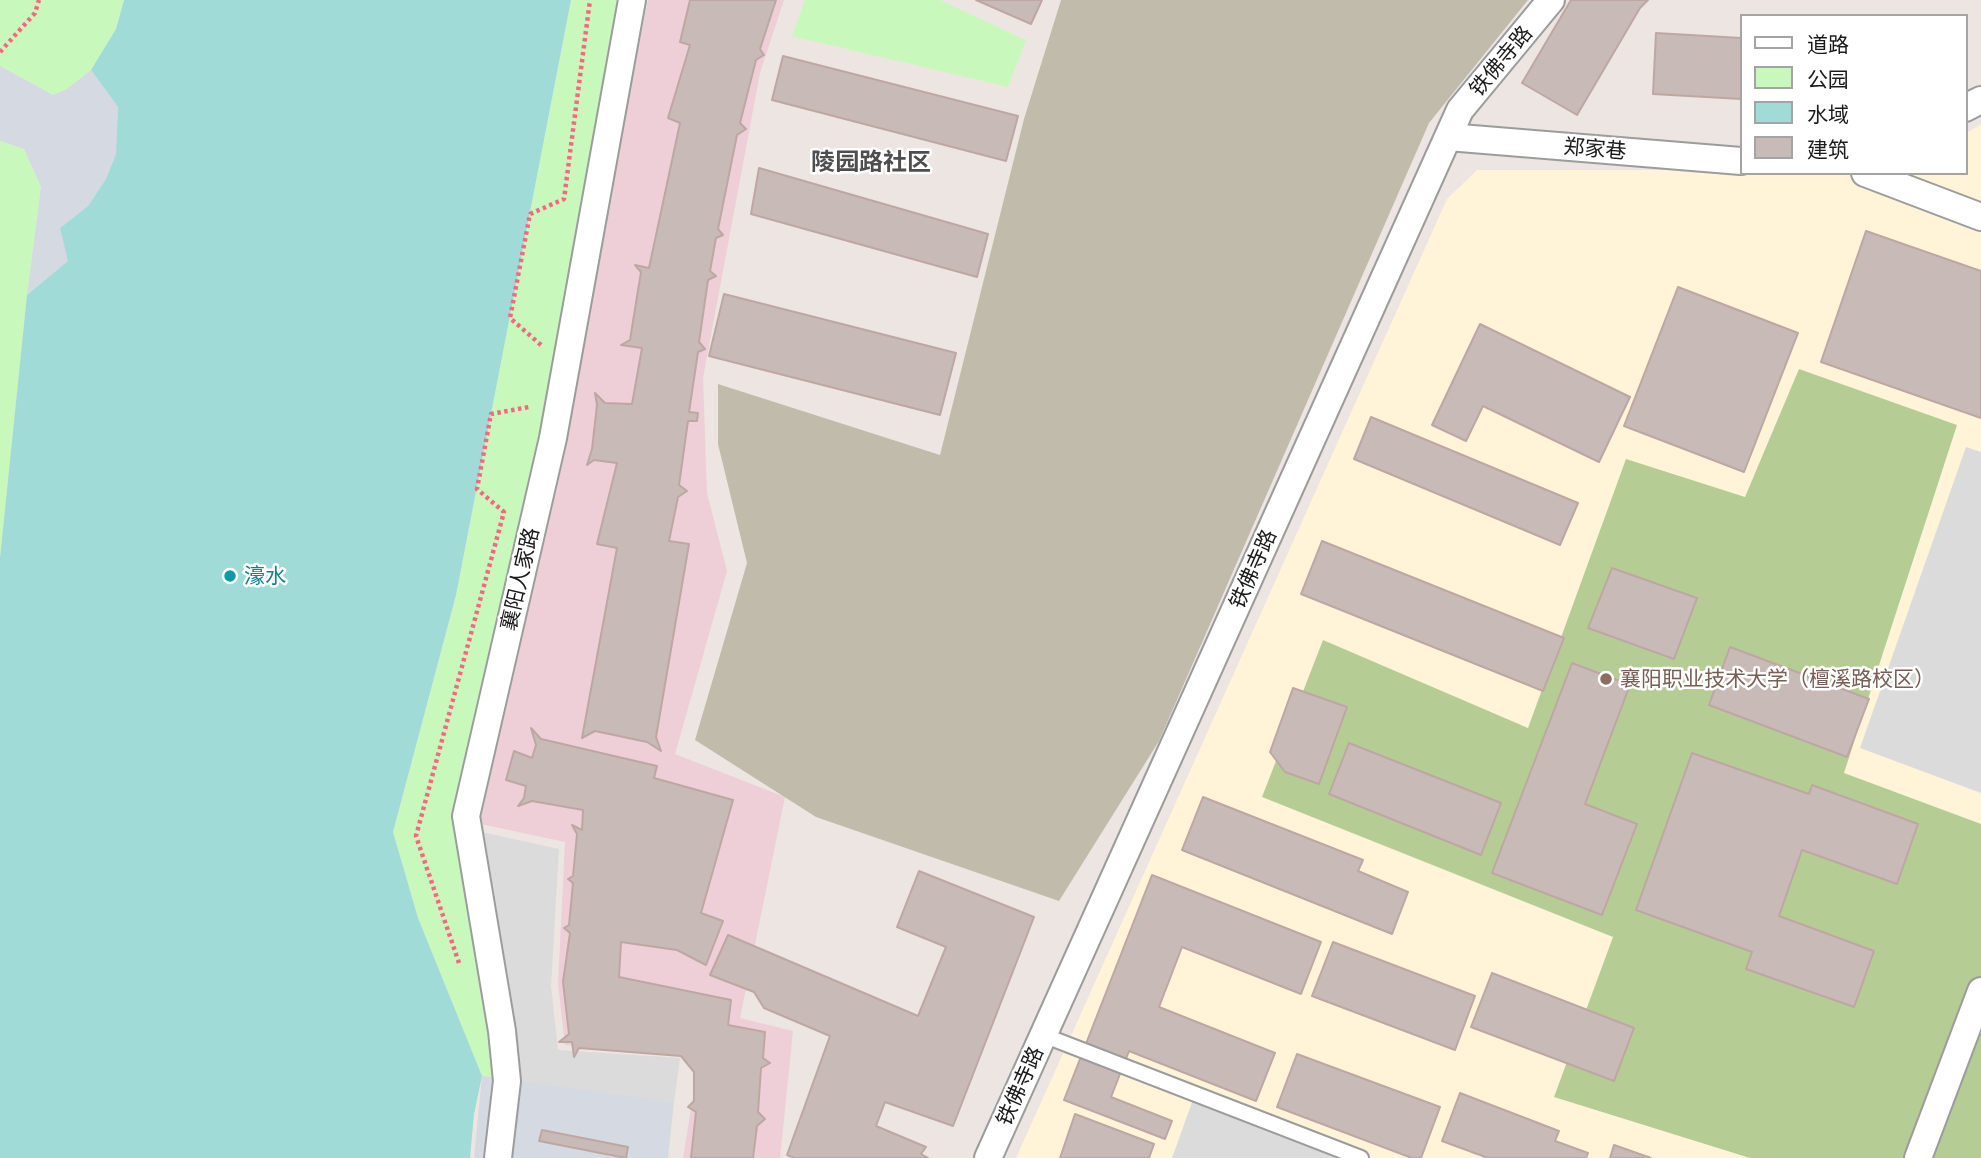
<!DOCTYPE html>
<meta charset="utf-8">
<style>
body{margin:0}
#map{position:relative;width:1981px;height:1158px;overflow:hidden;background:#ede5e1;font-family:"Exo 2","Noto Sans SC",sans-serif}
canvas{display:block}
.legend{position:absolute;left:1740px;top:14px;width:228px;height:161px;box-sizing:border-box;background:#fff;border:2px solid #a4a4a4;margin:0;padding:9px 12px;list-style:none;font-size:21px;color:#1b1b1b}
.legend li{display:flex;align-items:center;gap:14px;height:35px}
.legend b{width:35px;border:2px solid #a4a4a4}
</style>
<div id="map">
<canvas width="1981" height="1158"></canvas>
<ul class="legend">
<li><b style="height:9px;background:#fff"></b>道路</li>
<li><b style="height:19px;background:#c9f8bc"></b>公园</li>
<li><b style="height:19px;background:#a1dbd7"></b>水域</li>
<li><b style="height:19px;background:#c8bab7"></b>建筑</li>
</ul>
</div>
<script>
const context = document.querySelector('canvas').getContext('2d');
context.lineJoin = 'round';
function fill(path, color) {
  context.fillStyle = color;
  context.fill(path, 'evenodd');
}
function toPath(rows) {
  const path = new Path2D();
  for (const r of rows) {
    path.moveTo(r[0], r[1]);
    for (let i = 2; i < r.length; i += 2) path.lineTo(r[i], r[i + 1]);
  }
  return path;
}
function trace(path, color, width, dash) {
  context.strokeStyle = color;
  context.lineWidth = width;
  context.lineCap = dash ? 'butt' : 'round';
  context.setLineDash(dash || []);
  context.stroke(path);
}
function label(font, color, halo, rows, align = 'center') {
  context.font = font + ' "Exo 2","Noto Sans SC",sans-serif';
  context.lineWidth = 5;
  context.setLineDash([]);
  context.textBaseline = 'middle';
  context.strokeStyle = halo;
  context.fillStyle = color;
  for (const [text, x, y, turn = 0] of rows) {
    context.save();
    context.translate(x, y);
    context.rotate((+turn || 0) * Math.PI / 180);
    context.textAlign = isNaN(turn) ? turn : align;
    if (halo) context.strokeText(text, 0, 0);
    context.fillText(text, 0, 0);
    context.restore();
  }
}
fill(toPath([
 [648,0,784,0,760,73,703,378,707,493,727,571,675,754,785,797,740,1018,793,1031,780,1158,683,1158,700,1053,565,1045,558,984,565,842,476,823,566,411]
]), '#eecfd7');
fill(toPath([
 [1981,124,1981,1158,1016,1158,1447,199,1477,170,1741,170,1741,173,1965,173,1965,134]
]), '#fff3d8');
fill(toPath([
 [1061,0,1528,0,1429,123,1159,741,1059,901,816,817,695,740,747,563,718,444,718,384,940,455,1024,119]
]), '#c1bbac');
fill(toPath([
 [1799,369,1957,425,1844,773,1981,824,1981,1158,1750,1158,1554,1097,1613,937,1262,797,1323,640,1528,728,1626,459,1745,497]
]), '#b5cc95');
fill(toPath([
 [0,0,124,0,116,29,91,70,67,89,53,95,0,66],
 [571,0,636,0,466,816,507,1081,482,1076,418,918,393,832,456,595],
 [805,0,940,0,1026,40,1008,87,792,36],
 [0,141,24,149,41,187,27,295,0,558]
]), '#c9f8bc');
fill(toPath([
 [1966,447,1981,452,1981,793,1860,748],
 [468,829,559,849,551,986,558,1050,680,1058,674,1102,507,1081],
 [1195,1094,1361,1158,1172,1158]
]), '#dbdbdb');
fill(toPath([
 [0,66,53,95,67,89,91,70,118,107,116,154,106,179,88,206,60,228,69,261,27,295,41,187,24,149,0,141],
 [482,1076,674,1102,668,1158,474,1158]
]), '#d5d9e2');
fill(toPath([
 [124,0,571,0,456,595,393,832,418,918,482,1076,474,1114,470,1158,0,1158,0,558,27,295,68,261,60,228,88,206,106,179,116,154,118,107,91,70,116,29]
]), '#a1dbd7');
const building = toPath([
 [690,0,776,0,760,49,764,55,756,60,740,123,746,129,737,135,718,229,723,235,716,238,710,271,716,276,708,280,699,342,705,349,698,352,689,412,698,413,697,421,688,421,679,485,687,491,678,497,669,541,689,544,656,737,661,751,647,742,595,731,582,738,617,548,597,544,617,463,594,460,587,465,592,449,597,405,595,393,605,403,632,404,642,348,621,345,630,340,641,272,635,265,649,268,680,123,668,118,690,45,680,42,690,0],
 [976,0,1042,0,1031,24,976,0],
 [1571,0,1648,0,1640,8,1577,115,1522,83,1571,0],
 [1656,33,1741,38,1741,99,1653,94,1656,33],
 [783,56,1018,116,1006,161,772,100,783,56],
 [759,168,988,234,977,277,751,214,759,168],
 [1866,231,1981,271,1981,418,1821,362,1866,231],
 [1678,287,1798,333,1744,472,1624,426,1678,287],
 [724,294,956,353,940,415,709,356,724,294],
 [1480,324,1630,397,1599,462,1483,406,1466,441,1432,425,1480,324],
 [1371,417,1578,503,1560,545,1354,459,1371,417],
 [1322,541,1564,638,1543,691,1301,594,1322,541],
 [1612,568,1697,598,1674,659,1588,628,1612,568],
 [1730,647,1869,699,1847,757,1709,705,1730,647],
 [1572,663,1630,685,1585,804,1637,824,1602,915,1492,873,1572,663],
 [1293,688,1347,707,1319,784,1285,772,1270,752,1293,688],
 [531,728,541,739,657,766,654,778,733,800,701,913,723,921,706,965,677,950,621,942,619,977,731,1000,728,1025,765,1032,763,1058,770,1063,761,1068,758,1112,765,1119,757,1126,753,1158,691,1158,696,1112,688,1107,694,1101,694,1072,681,1056,579,1048,574,1057,572,1042,559,1042,569,1034,563,982,570,933,564,928,569,925,573,883,568,879,573,876,577,834,572,825,582,830,583,810,532,801,518,806,524,798,526,786,506,780,514,751,532,758,536,745,531,728],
 [1349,743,1501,803,1481,855,1329,794,1349,743],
 [1692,753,1809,794,1812,785,1918,824,1897,884,1802,850,1779,916,1874,951,1854,1007,1746,969,1752,952,1636,910,1692,753],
 [1203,797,1363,860,1358,871,1408,892,1392,934,1182,850,1203,797],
 [919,871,1034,917,953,1126,885,1102,876,1126,926,1147,921,1154,928,1158,795,1158,787,1155,830,1036,764,1008,754,992,710,975,728,935,918,1016,946,947,897,927,919,871],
 [1152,875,1321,942,1301,994,1182,947,1159,1007,1275,1053,1256,1101,1129,1051,1111,1097,1172,1121,1165,1139,1064,1100,1152,875],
 [1333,942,1475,996,1455,1050,1312,996,1333,942],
 [1492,973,1634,1028,1614,1081,1471,1027,1492,973],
 [1297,1054,1440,1107,1421,1158,1412,1158,1277,1107,1297,1054],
 [1460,1093,1559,1131,1555,1141,1588,1153,1586,1158,1488,1158,1442,1141,1460,1093],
 [1075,1114,1154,1144,1149,1158,1060,1158,1075,1114],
 [542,1130,628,1147,626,1158,539,1141,542,1130],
 [1614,1145,1651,1158,1610,1158,1614,1145]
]);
fill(building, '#c8bab7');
trace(building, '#bea7a3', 2);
const lane = toPath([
 [1043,1035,1361,1158]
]);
const street = toPath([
 [1965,108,1981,100],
 [1448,137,1741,161],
 [1865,173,1981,217],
 [498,1158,507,1081,502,1031,466,816,553,438,632,0],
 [988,1158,1460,110,1551,0],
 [1918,1158,1981,991]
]);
trace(lane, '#9c9c9c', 18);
trace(street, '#9c9c9c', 30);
trace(toPath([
 [0,52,35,13,39,0],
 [541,345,510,318,530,214,564,199,590,0],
 [459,963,416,836,504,512,477,489,491,414,529,407,529,405]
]), '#f86681', 4.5, [3.5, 3.5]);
trace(lane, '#fff', 14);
trace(street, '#fff', 26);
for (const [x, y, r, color] of [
 [230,576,7,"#0f9aa8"],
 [1606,679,7,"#8d6e63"]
]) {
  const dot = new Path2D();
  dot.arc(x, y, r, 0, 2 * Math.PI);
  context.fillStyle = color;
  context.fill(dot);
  trace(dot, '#fff', 2.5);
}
label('21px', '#1b1b1b', '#fff', [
 ["铁佛寺路",1501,61,-50],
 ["郑家巷",1595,149,5],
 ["铁佛寺路",1253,569,-66],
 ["襄阳人家路",520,579,-77],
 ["铁佛寺路",1020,1086,-66]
]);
label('21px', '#0d838f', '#fff', [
 ["濠水",244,576]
], 'left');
label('21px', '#785e54', '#fff', [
 ["襄阳职业技术大学（檀溪路校区）",1620,679]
], 'left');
label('bold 24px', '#4e4e4e', '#fff', [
 ["陵园路社区",871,162]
]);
</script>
